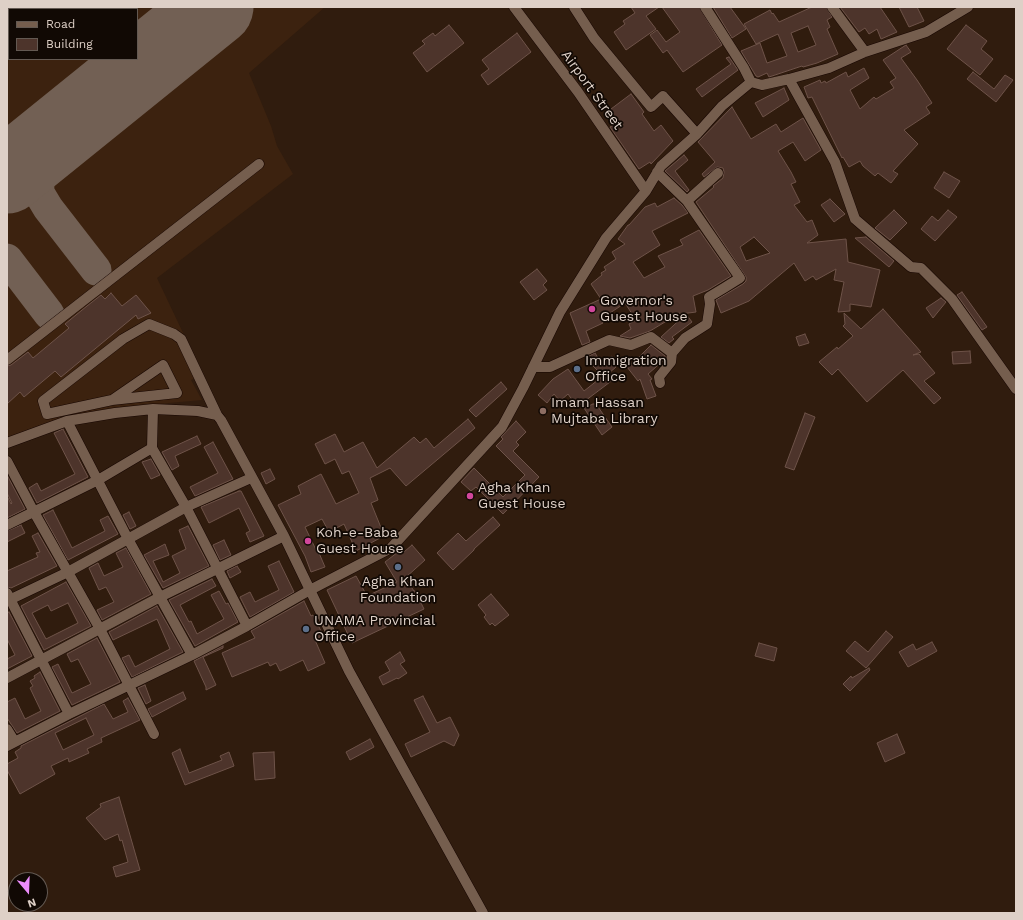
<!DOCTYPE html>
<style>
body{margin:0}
#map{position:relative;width:1023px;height:920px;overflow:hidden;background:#301c0e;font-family:"Work Sans",sans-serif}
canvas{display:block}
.frame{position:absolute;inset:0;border:8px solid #ded0c7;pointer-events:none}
.legend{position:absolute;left:8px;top:8px;width:130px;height:52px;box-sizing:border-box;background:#110904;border:1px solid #635952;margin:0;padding:5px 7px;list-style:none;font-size:12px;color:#ded0c7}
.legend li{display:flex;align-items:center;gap:8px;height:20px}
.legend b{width:20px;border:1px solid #635952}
.north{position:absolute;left:8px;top:872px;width:40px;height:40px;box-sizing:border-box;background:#110904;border:1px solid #635952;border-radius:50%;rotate:161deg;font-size:11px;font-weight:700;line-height:16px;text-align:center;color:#ded0c7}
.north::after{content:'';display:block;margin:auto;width:14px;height:18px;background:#ec8cfb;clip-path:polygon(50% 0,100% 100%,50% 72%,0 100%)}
</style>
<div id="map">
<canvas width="1023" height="920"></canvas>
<div class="frame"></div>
<ul class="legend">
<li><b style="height:5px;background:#755e4e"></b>Road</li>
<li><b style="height:11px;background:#4d342b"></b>Building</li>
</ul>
<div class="north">N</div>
</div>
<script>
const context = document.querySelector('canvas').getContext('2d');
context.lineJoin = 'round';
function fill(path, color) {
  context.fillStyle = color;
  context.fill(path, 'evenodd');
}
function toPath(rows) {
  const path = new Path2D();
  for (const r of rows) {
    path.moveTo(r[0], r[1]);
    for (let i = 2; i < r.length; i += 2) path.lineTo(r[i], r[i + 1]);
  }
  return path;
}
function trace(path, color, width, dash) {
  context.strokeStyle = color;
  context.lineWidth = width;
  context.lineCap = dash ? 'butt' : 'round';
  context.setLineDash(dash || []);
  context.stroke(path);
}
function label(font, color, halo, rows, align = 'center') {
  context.font = font + ' "Work Sans",sans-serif';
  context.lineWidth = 3.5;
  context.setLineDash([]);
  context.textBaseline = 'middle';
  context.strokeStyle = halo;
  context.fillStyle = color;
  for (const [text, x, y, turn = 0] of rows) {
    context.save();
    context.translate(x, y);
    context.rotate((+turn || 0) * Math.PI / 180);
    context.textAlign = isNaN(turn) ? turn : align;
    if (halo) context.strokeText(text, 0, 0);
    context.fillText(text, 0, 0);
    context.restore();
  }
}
fill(toPath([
 [23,7,325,7,249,73,271,126,277,146,293,174,157,278,203,375,191,380,202,400,135,406,71,415,7,438,7,19,9,17,9,59,137,59,137,9,20,9]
]), '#3c220f');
trace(toPath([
 [49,141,38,164,39,193,48,208,96,270],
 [7,259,49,314]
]), '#726054', 31);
trace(toPath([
 [7,175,215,7]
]), '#726054', 77);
const building = toPath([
 [631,7,659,7,646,16,656,29,626,50,614,32,625,24,623,21,635,13,631,7],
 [662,7,699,7,722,45,683,72,667,50,663,53,650,35,657,30,666,42,680,32,662,7],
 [713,7,730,7,746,29,732,38,713,7],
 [812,7,826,7,832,17,827,20,830,27,827,29,838,54,817,63,803,67,802,66,769,77,767,73,758,77,756,76,741,51,760,43,767,63,787,56,778,34,756,44,744,24,770,10,772,14,773,13,779,22,812,7],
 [808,26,816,45,798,52,791,33,808,26],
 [840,7,880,7,897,32,881,39,877,29,869,34,865,28,859,32,840,7],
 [899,7,917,7,924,21,909,27,899,7],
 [449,25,464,43,427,72,413,53,425,44,422,41,433,33,435,36,449,25],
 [966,25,987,41,981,49,993,59,980,75,947,49,966,25],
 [517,33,531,52,488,85,481,75,489,69,482,60,517,33],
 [906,45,911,52,901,58,917,80,932,103,926,107,930,113,904,130,918,144,893,171,898,174,891,183,878,173,875,176,863,166,860,161,849,167,843,157,842,158,812,97,808,98,804,87,820,80,821,83,825,81,826,83,846,72,848,77,864,68,869,78,850,90,860,109,874,97,876,99,894,88,890,82,896,78,883,60,906,45],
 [729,57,738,70,702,97,696,89,731,64,726,58,729,57],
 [973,72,994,89,1005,75,1013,80,996,102,967,79,973,72],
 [784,88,789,100,763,117,755,103,784,88],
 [631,94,644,112,642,114,654,131,661,125,673,141,651,164,650,162,639,169,610,127,615,124,607,112,631,94],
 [732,107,751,139,776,124,781,132,803,118,821,150,805,161,793,142,778,151,791,172,796,182,791,184,800,202,794,205,807,222,812,220,818,235,807,243,846,239,848,262,880,270,871,307,850,304,850,311,838,312,844,282,834,280,836,269,816,280,813,276,805,281,794,263,749,301,721,313,716,300,743,284,746,281,746,277,696,202,714,187,713,186,723,178,724,172,723,168,717,167,704,177,702,174,715,162,698,142,732,107],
 [754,237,770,253,746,261,740,247,754,237],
 [684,155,688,160,675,171,689,190,687,192,665,171,684,155],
 [944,172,960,181,949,198,934,188,944,172],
 [674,198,682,205,688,213,652,231,660,245,633,262,644,278,665,267,658,256,683,245,680,240,699,230,731,276,708,290,693,296,696,312,681,314,680,313,650,331,630,338,620,336,631,329,629,324,636,320,625,303,601,319,603,323,586,331,590,342,582,345,570,313,601,299,591,284,602,275,601,273,606,270,604,267,616,259,612,252,625,244,618,239,628,225,629,225,645,207,655,203,657,207,674,198],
 [830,199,845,214,834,222,821,205,830,199],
 [894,210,907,223,890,240,875,228,894,210],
 [948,210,957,217,935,241,921,229,932,216,938,221,948,210],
 [866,237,894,261,889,267,855,238,866,237],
 [537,269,547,281,543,285,547,290,534,300,520,282,537,269],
 [962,292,987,327,982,330,957,295,962,292],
 [111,293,122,306,136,295,151,313,138,319,136,315,61,377,55,371,24,397,20,392,7,404,7,366,11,365,28,352,33,358,69,328,65,324,87,306,101,295,105,299,111,293],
 [941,298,946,302,933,318,926,308,941,298],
 [883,309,921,352,913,355,919,354,935,373,924,381,941,398,934,404,903,370,867,402,838,369,832,375,819,362,837,347,838,349,853,336,843,326,845,324,844,313,861,329,883,309],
 [686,314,692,322,672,337,674,339,669,343,661,337,686,314],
 [805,334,809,343,799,346,796,337,805,334],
 [651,345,665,356,665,359,648,374,652,379,650,380,656,396,647,399,640,379,638,381,627,367,634,361,633,358,636,360,651,345],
 [970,351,971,363,953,364,952,352,970,351],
 [595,353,602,364,612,356,616,367,609,373,614,379,577,407,568,394,560,401,554,394,547,403,538,395,553,379,568,369,584,391,603,376,592,365,587,357,595,353],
 [501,382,507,389,476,417,469,410,501,382],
 [593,404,596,404,612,427,602,435,584,408,593,404],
 [805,413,815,417,794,470,785,467,805,413],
 [468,419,475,428,406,486,390,468,370,478,378,500,371,503,384,535,379,537,380,538,356,551,344,524,329,532,322,519,305,527,318,554,319,553,325,567,311,572,305,556,278,505,301,494,298,486,321,474,336,504,359,493,349,471,342,474,335,459,325,464,315,444,335,434,344,452,363,442,377,468,414,437,420,443,426,438,434,448,468,419],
 [516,421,526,432,516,442,519,445,513,451,539,477,503,514,476,487,471,491,461,482,474,468,503,497,525,475,496,446,503,439,501,437,516,421],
 [63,429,88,477,37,503,29,488,37,483,41,491,75,474,54,433,63,429],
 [197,436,201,444,175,456,179,466,172,470,162,452,197,436],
 [213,442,233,479,195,496,190,487,218,473,204,447,213,442],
 [151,459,160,475,151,479,142,462,151,459],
 [270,469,275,479,266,484,261,473,270,469],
 [7,475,25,509,7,518,7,496,11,504,12,503,7,493,7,475],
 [239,491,241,491,264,536,250,542,246,533,250,531,239,508,209,523,201,507,239,491],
 [53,510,72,548,105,531,100,520,108,516,118,534,68,560,43,515,53,510],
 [129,512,136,526,130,529,123,515,129,512],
 [493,517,500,525,474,549,474,550,453,570,437,553,458,533,466,541,493,517],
 [21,525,25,533,7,542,7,531,21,525],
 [188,526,209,566,163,588,144,555,165,544,169,555,153,561,163,582,180,573,172,556,186,549,179,530,188,526],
 [38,533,57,566,11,588,7,587,7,571,38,557,36,553,40,552,32,536,38,533],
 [224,540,231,555,220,560,213,545,224,540],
 [412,545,425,560,405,578,414,591,415,591,424,609,352,643,327,590,356,576,367,596,397,582,385,562,402,549,404,552,412,545],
 [126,548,151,594,102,620,97,610,114,602,106,587,99,590,89,568,98,563,104,576,123,567,116,553,126,548],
 [279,561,294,592,250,617,240,597,250,592,255,602,279,590,268,566,279,561],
 [237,566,241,572,230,578,227,571,237,566],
 [212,579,216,586,180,605,189,622,191,621,197,634,224,619,211,595,219,591,226,604,228,603,238,622,195,646,169,600,212,579],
 [66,582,91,626,44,650,21,606,66,582],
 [68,603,78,623,46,639,32,613,48,605,51,611,68,603],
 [491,594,509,615,495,626,492,623,490,625,484,617,486,615,478,605,491,594],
 [304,601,311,616,313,615,323,635,315,640,325,663,308,671,303,660,280,671,276,663,270,666,268,662,232,677,222,653,255,638,251,631,304,601],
 [157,606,183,652,132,677,122,658,129,655,135,667,170,649,157,619,113,640,109,632,157,606],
 [9,612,32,656,7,669,7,659,15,655,7,639,7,613,9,612],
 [886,631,893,637,866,668,846,651,855,641,868,652,886,631],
 [97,638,120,682,72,705,52,667,58,664,72,693,91,684,78,659,71,662,67,654,97,638],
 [932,642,937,651,908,667,899,652,913,644,916,650,932,642],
 [759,643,777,648,774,661,755,656,759,643],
 [223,646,223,648,203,657,216,685,206,690,206,687,194,661,223,646],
 [400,652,405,661,400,664,407,673,398,679,397,678,383,685,379,677,390,671,385,662,400,652],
 [869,668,870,670,850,691,843,684,851,676,852,678,869,668],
 [40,672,60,711,17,733,7,718,7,702,15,698,25,719,41,711,30,688,33,686,30,681,35,678,34,676,40,672],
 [145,685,151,701,146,704,138,688,145,685],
 [183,692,186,699,152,717,148,709,183,692],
 [423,696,437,723,450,717,459,735,454,746,444,741,411,757,405,744,430,732,414,700,423,696],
 [128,698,140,720,101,738,102,742,87,749,89,753,69,762,68,758,51,766,55,774,20,794,7,770,7,764,18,758,15,752,21,748,21,746,104,704,113,719,128,712,123,701,128,698],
 [86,718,94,735,63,750,55,733,86,718],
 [897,734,905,753,885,762,877,743,897,734],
 [370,739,374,747,350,760,346,752,370,739],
 [180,749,189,773,222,760,220,756,229,752,234,766,185,785,172,753,180,749],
 [274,752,275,778,255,780,253,753,274,752],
 [119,797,140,870,116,877,113,867,128,862,122,840,120,841,118,834,105,840,86,818,101,807,100,804,119,797]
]);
fill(building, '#4d342b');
trace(building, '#6e5349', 1);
const minor = toPath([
 [514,7,578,92,646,191],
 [574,7,594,38,651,107,663,96,697,134],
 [705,7,744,68,751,82],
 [832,7,865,52],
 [789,79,835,162,855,219,911,267,921,268,952,299,1016,389],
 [657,172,687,201,740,278,724,288,709,297,710,304,707,324,685,338,672,353,671,362,659,377,660,383],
 [687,201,718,173],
 [7,360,259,164],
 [533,367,550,367,609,340,631,345,651,337,672,353],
 [112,400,163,365,177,393,112,400,47,414,43,401,123,339,149,324,174,334,181,339,217,415],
 [153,409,152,448,186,507,247,626],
 [67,421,128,539,192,655],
 [7,443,67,421,115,413,153,409,198,411,217,415,221,420,284,536,349,671,483,913],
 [7,461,34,512,100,629,154,734],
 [7,525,98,480,152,448],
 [7,593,69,714],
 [7,601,68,572,186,507,251,478],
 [7,678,160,597,284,536],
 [7,729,15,742],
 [7,746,69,714,192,655,247,626,310,590,391,548,502,427,523,388,560,312,606,238,646,191,661,166,697,134,722,106,751,82,762,85,789,79,829,68,865,52,926,32,968,7]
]);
trace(minor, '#170600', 11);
trace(minor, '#755e4e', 10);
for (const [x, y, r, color] of [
 [592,309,4,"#d1479c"],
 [577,369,4,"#5c6f8a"],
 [543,411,4,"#8d6e63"],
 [470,496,4,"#d1479c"],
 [308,541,4,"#d1479c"],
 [398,567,4,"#5c6f8a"],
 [306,629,4,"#5c6f8a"]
]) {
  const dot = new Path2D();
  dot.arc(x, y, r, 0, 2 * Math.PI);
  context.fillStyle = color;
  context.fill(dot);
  trace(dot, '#110904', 1.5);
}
label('14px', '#ded0c7', '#110904', [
 ["Airport Street",592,90,54]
]);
label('14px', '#ded0c7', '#110904', [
 ["Governor's",600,301],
 ["Guest House",600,317],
 ["Immigration",585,361],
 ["Office",585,377],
 ["Imam Hassan",551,403],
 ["Mujtaba Library",551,419],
 ["Agha Khan",478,488],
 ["Guest House",478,504],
 ["Koh-e-Baba",316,533],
 ["Guest House",316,549],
 ["Agha Khan",398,582,"center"],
 ["Foundation",398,598,"center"],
 ["UNAMA Provincial",314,621],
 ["Office",314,637]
], 'left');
</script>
